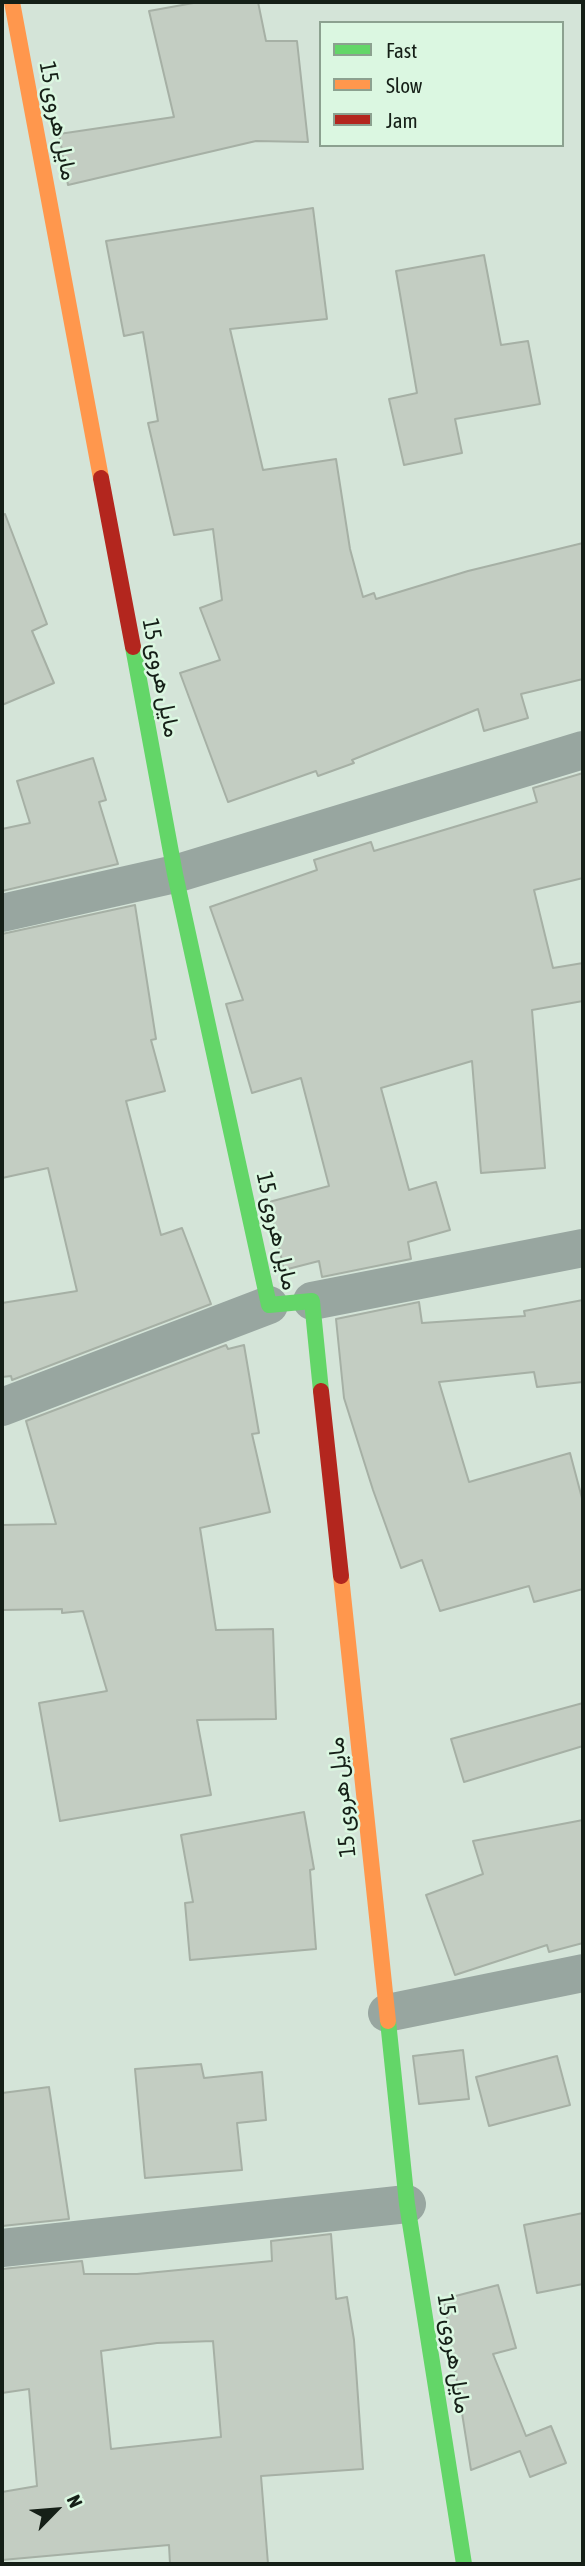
<!DOCTYPE html>
<meta charset="utf-8">
<style>
body{margin:0}
#map{position:relative;width:585px;height:2566px;overflow:hidden;background:#d4e4d8;font-family:"Asap Condensed",sans-serif}
canvas{display:block}
.frame{position:absolute;inset:0;border:4px solid #151f17;pointer-events:none}
.legend{position:absolute;left:319px;top:21px;width:245px;height:126px;box-sizing:border-box;background:#dbf7e1;border:2px solid #8ca190;margin:0;padding:9px 12px;list-style:none;font-size:21px;color:#151f17}
.legend li{display:flex;align-items:center;gap:14px;height:35px}
.legend b{width:35px;border:2px solid #8ca190}
.north{position:absolute;left:21px;top:2475px;width:70px;height:70px;-webkit-text-stroke:5px #dbf7e1;paint-order:stroke;rotate:65deg;font-size:19px;font-weight:700;line-height:28px;text-align:center;color:#151f17}
.north::after{content:'';display:block;margin:auto;width:24px;height:32px;background:#151f17;clip-path:polygon(50% 0,100% 100%,50% 72%,0 100%)}
</style>
<div id="map">
<canvas width="585" height="2566"></canvas>
<div class="frame"></div>
<ul class="legend">
<li><b style="height:9px;background:#63d668"></b>Fast</li>
<li><b style="height:9px;background:#ff974d"></b>Slow</li>
<li><b style="height:9px;background:#b3261e"></b>Jam</li>
</ul>
<div class="north">N</div>
</div>
<script>
const context = document.querySelector('canvas').getContext('2d');
context.lineJoin = 'round';
function fill(path, color) {
  context.fillStyle = color;
  context.fill(path, 'evenodd');
}
function toPath(rows) {
  const path = new Path2D();
  for (const r of rows) {
    path.moveTo(r[0], r[1]);
    for (let i = 2; i < r.length; i += 2) path.lineTo(r[i], r[i + 1]);
  }
  return path;
}
function trace(path, color, width, dash) {
  context.strokeStyle = color;
  context.lineWidth = width;
  context.lineCap = dash ? 'butt' : 'round';
  context.setLineDash(dash || []);
  context.stroke(path);
}
function label(font, color, halo, rows, align = 'center') {
  context.font = font + ' "Asap Condensed",Vazirmatn,sans-serif';
  context.lineWidth = 5;
  context.setLineDash([]);
  context.textBaseline = 'middle';
  context.strokeStyle = halo;
  context.fillStyle = color;
  for (const [text, x, y, turn = 0] of rows) {
    context.save();
    context.translate(x, y);
    context.rotate((+turn || 0) * Math.PI / 180);
    context.textAlign = isNaN(turn) ? turn : align;
    if (halo) context.strokeText(text, 0, 0);
    context.fillText(text, 0, 0);
    context.restore();
  }
}
const building = toPath([
 [199,2,258,2,266,41,297,41,308,142,256,141,68,185,59,134,174,117,149,11,199,2],
 [313,208,327,319,230,329,263,470,336,459,350,549,363,597,374,593,376,599,468,571,583,543,583,679,521,694,528,718,484,731,478,709,352,760,354,763,318,776,316,771,228,802,180,673,220,660,200,608,222,600,213,529,174,535,148,423,158,421,143,332,124,336,106,241,313,208],
 [484,255,501,345,528,341,540,404,455,419,462,453,404,465,389,399,417,393,396,271,484,255],
 [5,514,47,624,32,631,54,683,2,705,2,515,5,514],
 [93,758,106,800,99,802,118,864,2,891,2,829,30,823,17,781,93,758],
 [583,773,583,878,534,890,553,968,583,963,583,1001,532,1010,545,1168,481,1173,472,1061,381,1088,409,1190,436,1182,450,1230,408,1242,411,1259,322,1277,319,1261,284,1270,269,1202,329,1186,301,1078,252,1093,226,1004,243,1000,210,907,317,870,314,860,371,842,374,851,537,802,533,788,583,773],
 [135,905,156,1039,151,1040,165,1091,126,1101,161,1235,182,1228,211,1304,12,1380,11,1376,2,1377,2,1303,77,1291,48,1168,2,1178,2,934,135,905],
 [583,1300,583,1382,537,1387,534,1372,439,1382,469,1482,570,1453,583,1502,583,1589,534,1602,529,1586,440,1611,422,1560,401,1568,373,1490,344,1398,336,1319,419,1302,422,1323,525,1316,524,1311,583,1300],
 [226,1345,228,1349,244,1345,259,1433,252,1434,270,1512,200,1528,216,1630,273,1629,276,1719,197,1720,211,1795,60,1821,39,1703,107,1691,83,1611,62,1613,62,1609,2,1610,2,1525,56,1524,26,1421,226,1345],
 [583,1703,583,1746,464,1782,451,1739,583,1703],
 [304,1812,314,1869,310,1870,316,1949,190,1960,185,1903,193,1902,181,1835,304,1812],
 [583,1820,583,1943,549,1952,547,1945,455,1975,426,1895,483,1874,473,1841,583,1820],
 [463,2050,469,2099,419,2104,413,2056,463,2050],
 [557,2056,570,2105,489,2126,476,2077,557,2056],
 [201,2064,204,2078,262,2072,266,2120,237,2123,242,2170,145,2178,135,2069,201,2064],
 [49,2087,69,2219,2,2226,2,2093,49,2087],
 [583,2213,583,2284,537,2293,524,2225,583,2213],
 [331,2234,336,2299,347,2297,354,2340,363,2469,261,2476,268,2564,170,2564,169,2545,2,2560,2,2492,37,2486,29,2389,2,2393,2,2269,82,2261,84,2274,137,2274,272,2261,271,2241,331,2234],
 [213,2341,221,2437,111,2449,101,2351,157,2343,213,2341],
 [498,2285,516,2348,493,2354,526,2436,551,2426,566,2463,530,2477,520,2451,471,2470,444,2299,498,2285]
]);
fill(building, '#c3cdc2');
trace(building, '#a6b0a5', 2);
trace(toPath([
 [2,913,175,874,583,750],
 [312,1301,583,1248],
 [2,1407,269,1305],
 [387,2013,583,1973],
 [2,2248,407,2204]
]), '#98a6a0', 38);
trace(toPath([
 [133,647,175,874,269,1305,312,1301,321,1391],
 [388,2021,407,2204,464,2564]
]), '#63d668', 16);
trace(toPath([
 [12,2,101,478],
 [341,1576,388,2021]
]), '#ff974d', 16);
trace(toPath([
 [101,478,133,647],
 [321,1391,341,1576]
]), '#b3261e', 16);
label('23px', '#151f17', '#dbf7e1', [
 ["مایل هروی 15",58,121,79],
 ["مایل هروی 15",161,678,79],
 ["مایل هروی 15",277,1231,77],
 ["مایل هروی 15",342,1797,-96],
 ["مایل هروی 15",454,2354,81]
]);
</script>
